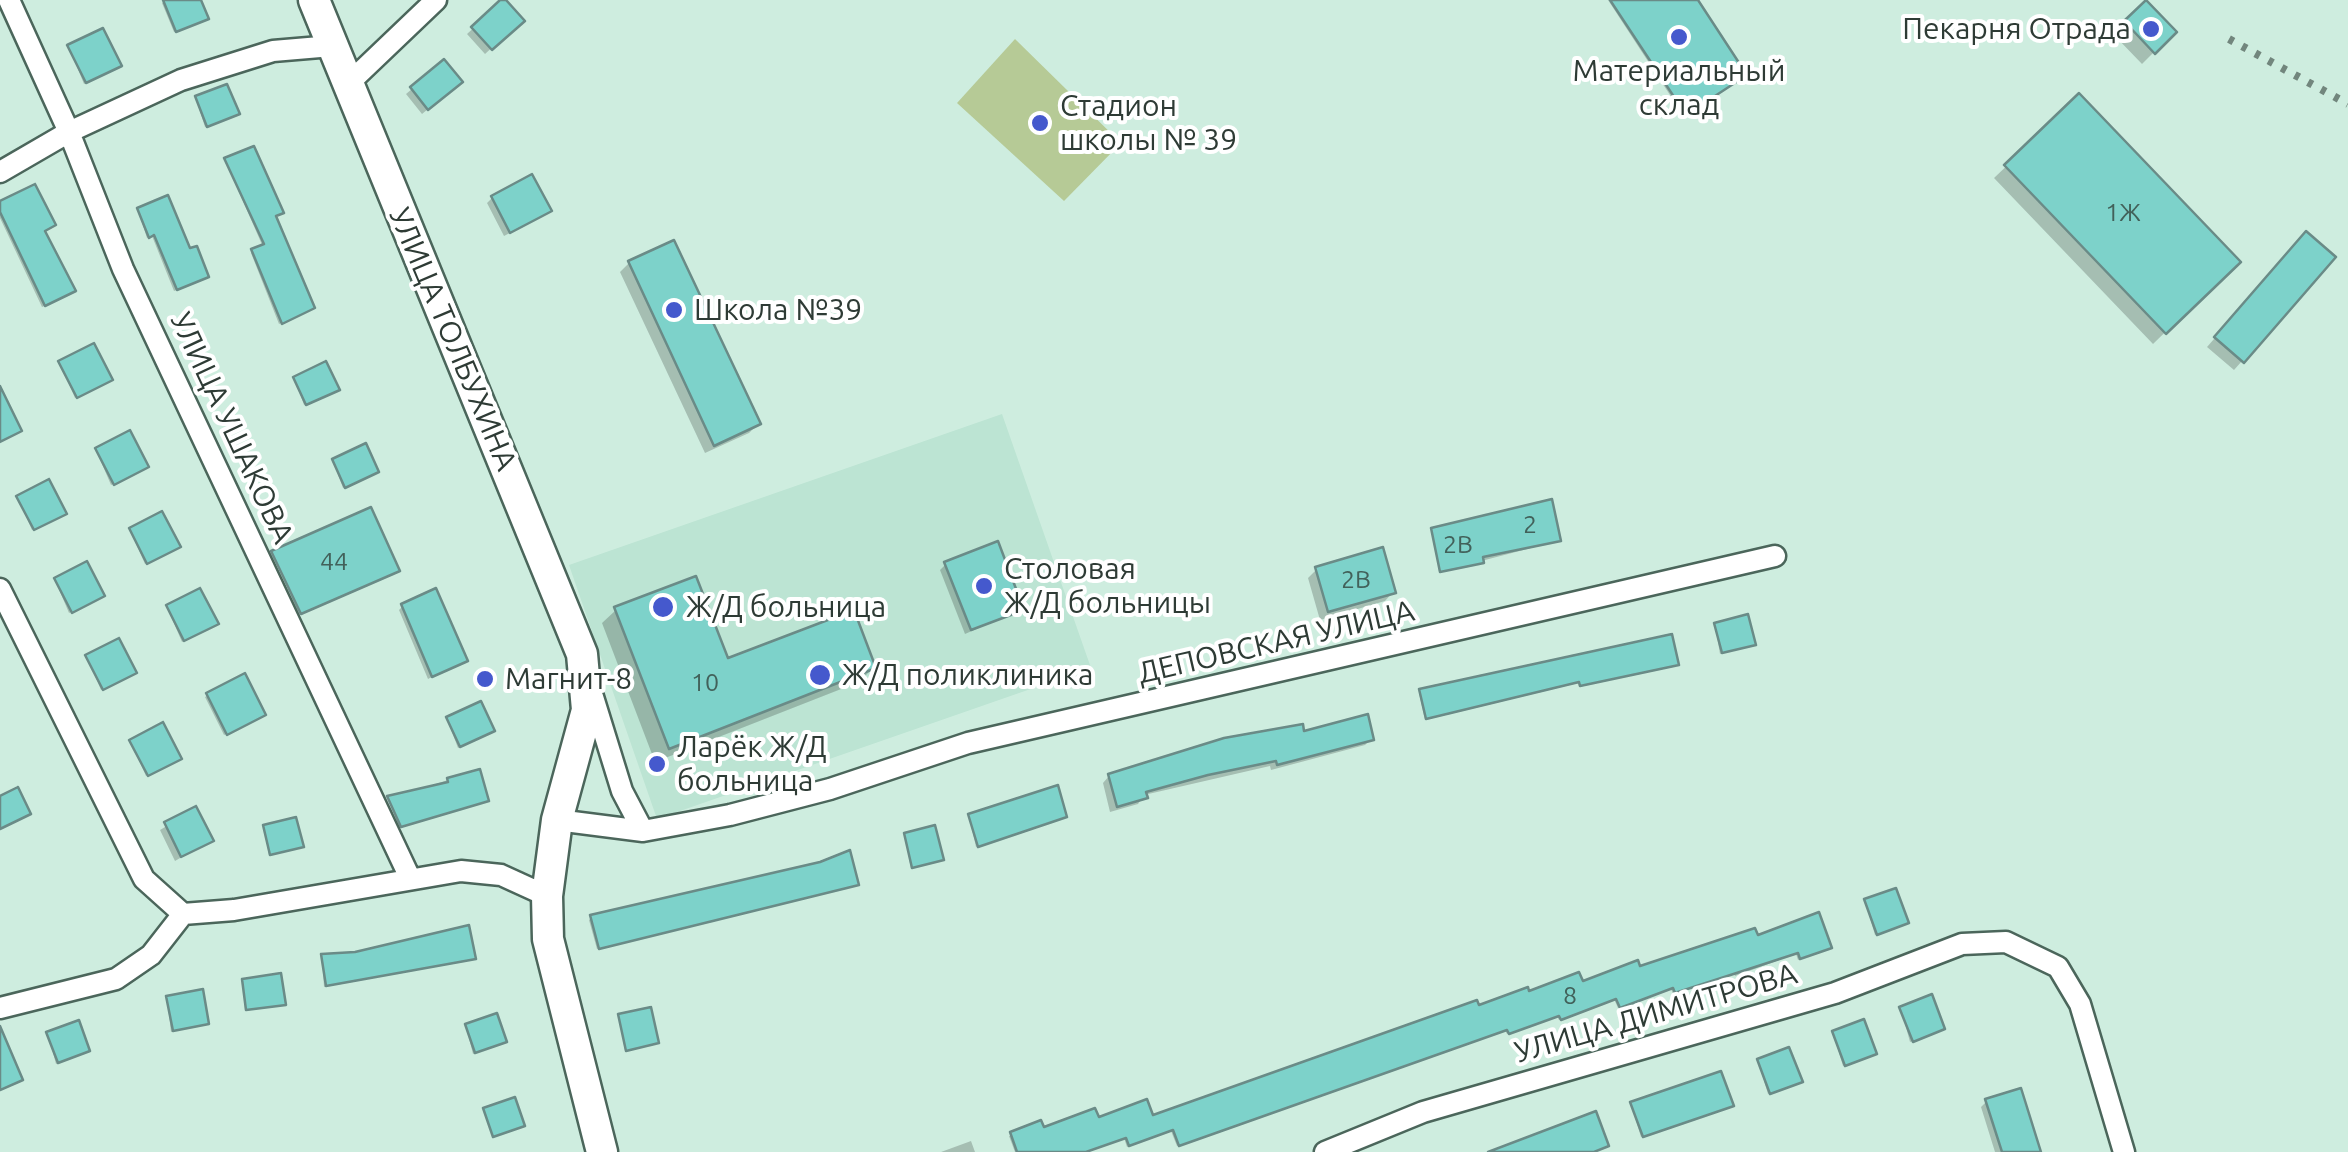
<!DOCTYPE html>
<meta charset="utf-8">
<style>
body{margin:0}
canvas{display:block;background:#ceeddf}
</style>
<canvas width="2348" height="1152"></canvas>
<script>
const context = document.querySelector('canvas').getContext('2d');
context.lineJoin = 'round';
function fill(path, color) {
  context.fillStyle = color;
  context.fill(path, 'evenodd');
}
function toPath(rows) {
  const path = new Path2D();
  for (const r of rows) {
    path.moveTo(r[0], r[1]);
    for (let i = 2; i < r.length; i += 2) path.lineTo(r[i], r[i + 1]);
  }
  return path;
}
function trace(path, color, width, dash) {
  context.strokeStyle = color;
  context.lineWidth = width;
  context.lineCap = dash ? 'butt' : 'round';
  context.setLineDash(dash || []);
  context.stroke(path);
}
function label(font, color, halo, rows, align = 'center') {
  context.font = font + ' Ubuntu,sans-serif';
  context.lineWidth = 8;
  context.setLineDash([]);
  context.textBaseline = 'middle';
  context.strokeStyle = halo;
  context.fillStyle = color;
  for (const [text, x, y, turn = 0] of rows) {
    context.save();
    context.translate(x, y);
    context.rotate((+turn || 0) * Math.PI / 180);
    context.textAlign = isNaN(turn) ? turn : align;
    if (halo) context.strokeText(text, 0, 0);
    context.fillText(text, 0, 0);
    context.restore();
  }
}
fill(toPath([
 [1002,414,1091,668,657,819,569,565]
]), '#bce4d3');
fill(toPath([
 [1015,39,1121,143,1064,201,957,103]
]), '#b6ca96');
fill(toPath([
 [167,0,198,0,204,20,174,32,162,3],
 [1608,0,1695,0,1742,76,1683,115],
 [503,1,521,21,485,54,467,34],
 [2146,4,2174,32,2142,64,2114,35],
 [69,47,117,67,84,84],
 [444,62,455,87,422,114,406,94],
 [2079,97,2237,262,2153,344,1994,178],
 [196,99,235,115,205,127],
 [225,160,273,217,310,310,279,324,251,253,263,247],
 [492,198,543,216,504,236,487,203],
 [0,204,42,231,70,293,42,307,0,218],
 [138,210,189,252,204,278,174,291,152,236,147,238],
 [2298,243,2242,361,2234,370,2207,347],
 [629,263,758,424,749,433,705,453,620,272],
 [60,363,108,382,75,398],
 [295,379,335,391,304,405],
 [96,450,144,468,111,485],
 [333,461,374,474,343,488],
 [18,498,62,515,32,530],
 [130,530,176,548,145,564],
 [1433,530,1558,541,1439,572],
 [273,553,395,573,299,615],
 [946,564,1022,609,965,634,940,570],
 [1317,569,1393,592,1385,601,1320,620,1308,578],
 [55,580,100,598,69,613],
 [403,606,465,660,428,679,399,610],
 [167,607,214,626,182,642],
 [616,610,726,661,873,668,859,682,655,762,602,623],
 [1715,625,1751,646,1720,654],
 [87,657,132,675,101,690],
 [1674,666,1579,687,1578,683,1425,720,1419,693],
 [244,677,261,716,224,735,205,697],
 [447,719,490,733,458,748],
 [1302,734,1371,739,1365,745,1271,770,1270,766,1144,795,1138,804,1110,812,1103,783,1109,776],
 [131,742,177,760,146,776],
 [448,780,484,802,399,828,389,799],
 [195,809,211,840,175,861,160,830],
 [969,816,1064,817,976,847],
 [264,827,299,848,269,856],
 [905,836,942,859,911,869],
 [856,884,597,949,589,920,591,918],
 [1865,901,1904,925,1875,935],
 [1756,938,1827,949,1798,960,1796,954,1735,976,1733,972,1673,994,1671,989,1618,1008,1614,999,1559,1020,1557,1016,1507,1034,1505,1030,1177,1146,1171,1131,1127,1147,1124,1138,1085,1152,1015,1152,1009,1136,1097,1120,1152,1118,1477,1008],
 [322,957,474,958,324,987],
 [243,981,283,1004,245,1011],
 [167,998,207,1024,171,1032],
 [1901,1009,1940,1031,1910,1042],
 [619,1017,657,1042,625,1051],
 [466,1026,502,1043,473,1054],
 [1833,1033,1872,1055,1843,1066],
 [48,1034,85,1053,56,1064],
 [1758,1061,1798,1083,1768,1094],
 [1987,1101,2038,1152,1995,1152,1981,1107],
 [1631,1104,1729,1107,1641,1137],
 [971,1141,975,1152,941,1152]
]), '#0003');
const building = toPath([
 [163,0,201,0,209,19,176,32,163,0],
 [500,0,506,0,525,21,492,50,471,27,500,0],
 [1610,0,1698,0,1747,75,1686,115,1610,0],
 [2146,0,2177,32,2155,54,2124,21,2146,0],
 [103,28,122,66,86,83,67,45,103,28],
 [444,59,463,82,428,110,410,87,444,59],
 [227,84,240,114,207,127,195,96,227,84],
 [2079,93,2241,262,2166,334,2004,165,2079,93],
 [254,146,284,213,276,216,315,308,282,324,251,249,264,244,224,158,254,146],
 [532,174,552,211,510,233,491,196,532,174],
 [35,184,56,225,45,231,76,291,45,306,0,212,0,201,35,184],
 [168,195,190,248,197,246,209,277,177,290,154,235,149,238,137,208,168,195],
 [2306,231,2336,257,2244,363,2214,337,2306,231],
 [674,240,761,424,714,446,628,261,674,240],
 [94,343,113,380,77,398,58,361,94,343],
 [326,361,340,390,306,405,293,377,326,361],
 [0,386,22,431,0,442,0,386],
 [130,430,149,467,114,485,95,448,130,430],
 [366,443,379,472,345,488,332,459,366,443],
 [49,479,67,514,34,530,16,496,49,479],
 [1552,499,1561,541,1483,557,1484,563,1440,572,1431,528,1552,499],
 [371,507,400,571,301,614,271,551,371,507],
 [162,511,181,547,147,564,129,528,162,511],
 [998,541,1024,610,971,630,944,562,998,541],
 [1383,547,1396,593,1328,612,1315,567,1383,547],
 [87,561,105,596,72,613,54,578,87,561],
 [696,576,728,658,854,610,876,668,669,749,614,607,696,576],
 [200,588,219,624,184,641,166,605,200,588],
 [436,588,468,661,432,677,401,604,436,588],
 [1748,614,1756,645,1722,653,1714,623,1748,614],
 [1672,634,1679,665,1580,686,1579,682,1426,719,1419,689,1672,634],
 [119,638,137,673,103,690,85,655,119,638],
 [245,673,266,715,227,735,206,693,245,673],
 [481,701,495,731,460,747,446,717,481,701],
 [1368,714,1374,740,1277,765,1276,761,1208,775,1146,792,1148,798,1117,807,1108,774,1224,738,1303,724,1304,731,1368,714],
 [163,722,182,759,148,776,129,740,163,722],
 [480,769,489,801,401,827,387,796,448,782,447,778,480,769],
 [1058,785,1067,817,978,847,968,814,1058,785],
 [18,787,31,814,0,829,0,796,18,787],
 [196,806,214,841,181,857,164,822,196,806],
 [296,817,304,847,270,855,263,825,296,817],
 [935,825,944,860,912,868,904,833,935,825],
 [850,850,859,885,599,949,590,915,820,862,850,850],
 [1896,888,1909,923,1877,935,1864,899,1896,888],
 [1819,912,1832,948,1800,959,1798,953,1675,993,1673,988,1620,1008,1616,999,1561,1020,1559,1016,1509,1034,1507,1030,1179,1146,1173,1130,1129,1146,1126,1138,1086,1152,1017,1152,1010,1132,1041,1120,1044,1127,1095,1108,1099,1117,1147,1099,1153,1115,1477,1000,1479,1005,1528,987,1529,991,1579,972,1583,981,1638,960,1640,966,1755,928,1758,935,1819,912],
 [469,925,476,959,326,986,321,954,355,952,469,925],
 [281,973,286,1005,246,1010,242,979,281,973],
 [203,989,209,1024,173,1031,166,996,203,989],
 [1932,994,1945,1029,1913,1042,1899,1007,1932,994],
 [651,1007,659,1043,626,1051,618,1014,651,1007],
 [497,1013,507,1042,475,1053,465,1024,497,1013],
 [1864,1019,1877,1054,1845,1066,1832,1031,1864,1019],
 [79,1020,90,1051,58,1063,46,1032,79,1020],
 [0,1026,23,1080,0,1090,0,1026],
 [1789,1047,1803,1082,1770,1094,1757,1059,1789,1047],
 [1721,1071,1734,1106,1643,1137,1630,1102,1721,1071],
 [2021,1088,2041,1152,2002,1152,1985,1099,2021,1088],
 [515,1097,525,1126,493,1137,483,1108,515,1097],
 [1596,1111,1609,1146,1594,1152,1488,1152,1596,1111]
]);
fill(building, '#7dd2ca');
trace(building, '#6a8b87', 2.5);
const street = toPath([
 [9,0,69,132,123,269,410,878],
 [347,85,436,0],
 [0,172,69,132,181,80,273,51,332,46],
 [0,589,144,879,183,914],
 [593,697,622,791,643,831],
 [557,820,643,831,730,815,830,789,968,743,1775,556],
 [0,1008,116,979,151,955,183,914,234,910,461,871,501,875,547,896],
 [1325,1152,1423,1112,1835,993,1962,944,2006,942,2058,967,2080,1004,2124,1152]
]);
const secondary = toPath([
 [314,0,582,654,587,710,557,820,547,896,548,939,602,1152]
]);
trace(street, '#4b665b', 25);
trace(secondary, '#4b665b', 35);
trace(street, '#fff', 20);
trace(secondary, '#fff', 30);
trace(toPath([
 [2229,39,2348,104]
]), '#72867d', 8, [5, 10]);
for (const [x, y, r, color] of [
 [2151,29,10,"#4559cd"],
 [1679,37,10,"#4559cd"],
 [1040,123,10,"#4559cd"],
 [674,310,10,"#4559cd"],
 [984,586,10,"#4559cd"],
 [663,607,12,"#4559cd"],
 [820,675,12,"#4559cd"],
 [485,679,10,"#4559cd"],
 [657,764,10,"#4559cd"]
]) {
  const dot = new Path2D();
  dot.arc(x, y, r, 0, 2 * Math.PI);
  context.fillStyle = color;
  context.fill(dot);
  trace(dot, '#fff', 4);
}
label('25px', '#42615a', null, [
 ["1Ж",2123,213],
 ["2",1530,525],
 ["2В",1458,545],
 ["44",334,562],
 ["2В",1356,580],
 ["10",705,683],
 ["8",1570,996]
]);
label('30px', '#2e3b35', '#fff', [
 ["Пекарня Отрада",2131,29,"right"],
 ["Материальный",1679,71,"center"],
 ["склад",1679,105,"center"],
 ["Стадион",1060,106],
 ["школы № 39",1060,140],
 ["Школа №39",694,310],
 ["Столовая",1004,569],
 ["Ж/Д больницы",1004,603],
 ["Ж/Д больница",686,607],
 ["Ж/Д поликлиника",842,675],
 ["Магнит-8",505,679],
 ["Ларёк Ж/Д",677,747],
 ["больница",677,781]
], 'left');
label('30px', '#2e3b35', '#fff', [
 ["УЛИЦА ТОЛБУХИНА",453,339,67],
 ["УЛИЦА УШАКОВА",232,428,65],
 ["ДЕПОВСКАЯ УЛИЦА",1276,642,-13],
 ["УЛИЦА ДИМИТРОВА",1656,1013,-16]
]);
</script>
